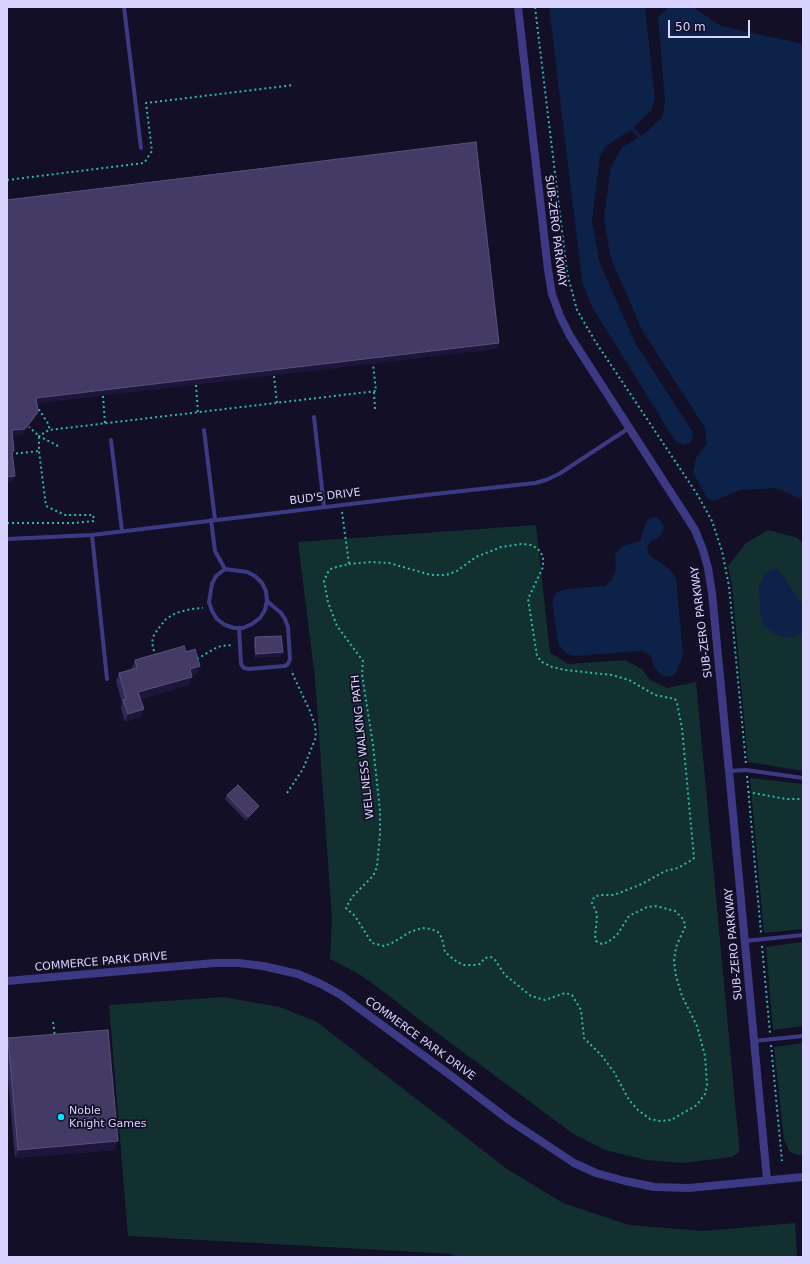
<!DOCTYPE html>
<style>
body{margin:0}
#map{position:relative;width:810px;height:1264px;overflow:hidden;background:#130f26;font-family:"DejaVu Sans",sans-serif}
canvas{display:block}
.frame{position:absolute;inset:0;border:8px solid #d9d4ff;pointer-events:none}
.scale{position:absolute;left:668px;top:20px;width:82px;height:18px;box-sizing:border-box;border:2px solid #d9d4ff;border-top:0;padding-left:5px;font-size:12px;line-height:14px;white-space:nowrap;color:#d9d4ff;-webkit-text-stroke:3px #130f26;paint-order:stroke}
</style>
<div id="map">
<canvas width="810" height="1264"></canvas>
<div class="frame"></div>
<div class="scale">50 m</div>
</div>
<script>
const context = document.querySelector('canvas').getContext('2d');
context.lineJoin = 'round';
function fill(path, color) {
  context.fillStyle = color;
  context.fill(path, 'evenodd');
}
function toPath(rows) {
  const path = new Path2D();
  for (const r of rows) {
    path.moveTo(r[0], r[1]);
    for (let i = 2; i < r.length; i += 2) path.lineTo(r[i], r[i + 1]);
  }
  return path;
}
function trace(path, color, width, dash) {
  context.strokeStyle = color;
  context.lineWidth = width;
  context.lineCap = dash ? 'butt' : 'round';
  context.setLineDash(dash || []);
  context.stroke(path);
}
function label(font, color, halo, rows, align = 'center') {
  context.font = font + ' "DejaVu Sans",sans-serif';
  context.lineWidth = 3.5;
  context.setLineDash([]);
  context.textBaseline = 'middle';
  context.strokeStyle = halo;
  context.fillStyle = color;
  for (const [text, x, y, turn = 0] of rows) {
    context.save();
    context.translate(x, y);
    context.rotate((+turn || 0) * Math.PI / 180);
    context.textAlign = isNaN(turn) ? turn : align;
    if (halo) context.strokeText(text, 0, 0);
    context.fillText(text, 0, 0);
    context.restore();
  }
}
fill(toPath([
 [536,525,550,653,569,664,625,660,642,669,650,680,667,688,696,682,739,1145,739,1152,732,1157,683,1163,646,1160,605,1150,572,1133,420,1020,380,989,359,974,330,959,332,919,315,678,298,542],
 [768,530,798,538,803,543,803,771,748,762,732,586,728,566,746,543],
 [750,778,803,784,803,929,764,933],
 [803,942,803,1026,773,1030,766,947],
 [223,997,280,1007,317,1022,507,1169,563,1203,629,1225,703,1231,795,1223,797,1257,453,1257,452,1254,128,1236,109,1005],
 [803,1043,803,1155,798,1155,790,1152,784,1140,774,1047]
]), '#12302f');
fill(toPath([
 [549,7,645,7,655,99,651,111,632,129,605,147,600,155,592,221,600,264,636,344,692,431,693,438,690,443,683,445,676,442,592,307,582,281],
 [669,7,693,7,721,26,803,44,803,500,776,488,740,490,714,501,707,498,693,472,696,458,707,443,705,428,642,330,610,256,604,218,611,166,622,148,640,137,662,118,665,102,658,17],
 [656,517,661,521,664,526,663,532,658,538,651,541,647,547,649,555,669,569,676,578,683,655,676,673,671,677,662,676,654,667,651,656,641,651,577,656,567,654,558,644,552,602,556,593,566,589,605,586,612,580,616,570,615,553,624,546,640,541,645,525,649,518],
 [778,569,801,602,803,608,803,630,801,634,792,637,784,637,777,635,768,629,763,624,760,610,759,587,764,574,772,570]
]), '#0c2248');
trace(toPath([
 [632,129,640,137]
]), '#0c2248', 3.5);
trace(toPath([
 [535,7,567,273,577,310,595,341,697,494,712,521,722,551,729,586,746,764],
 [7,180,144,163,152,151,146,103,294,85],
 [274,376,277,403],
 [196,385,198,413],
 [374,392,375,409],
 [103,396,105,424],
 [36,405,49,425,49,430],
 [58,446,39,436,49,430,376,391,373,364],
 [11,454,39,451],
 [342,512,349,564,333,568,329,570,324,581,328,602,337,626,363,661,362,674,373,745,380,811,380,834,377,867,373,876,352,897,346,908,355,916,372,943,384,946,394,942,410,932,422,928,431,929,438,932,442,938,445,952,457,962,464,965,474,965,480,964,485,958,491,957,495,960,505,975,531,996,545,1000,565,993,572,995,581,1010,584,1038,602,1056,614,1072,629,1100,638,1110,650,1119,660,1121,671,1120,683,1113,697,1105,705,1094,707,1085,705,1056,697,1026,682,996,676,976,674,961,676,947,685,927,684,920,675,911,656,906,647,907,629,916,617,935,608,942,602,944,596,941,595,936,597,918,596,911,592,903,594,897,600,895,614,895,642,884,665,871,678,868,690,861,694,858,682,728,677,703,675,699,655,695,629,680,612,675,565,670,552,667,542,662,537,656,528,599,543,567,543,557,540,551,532,545,521,544,501,547,476,557,457,571,446,575,431,575,389,563,371,562,349,564],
 [7,523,75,523,94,521,93,515,65,515,46,506,39,451,39,436,29,427],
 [155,656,152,642,154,635,158,629,166,619,176,613,191,609,203,608],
 [197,659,216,648,221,646,233,645],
 [747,776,761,933],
 [748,792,786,799,803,799],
 [287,793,303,769,316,737,315,725,310,711,293,675,292,670],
 [762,946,770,1033],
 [53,1022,55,1037],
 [771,1045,782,1161]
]), '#2fb8b0', 2, [2, 3]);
trace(toPath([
 [124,7,141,148],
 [314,417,324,507],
 [204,430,215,520],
 [111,440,122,531],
 [211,520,215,551,225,569],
 [92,535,107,679],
 [7,539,92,535,426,495,535,483,546,480,559,474,629,428],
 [225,569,247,572,255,576,262,583,266,591,267,601,265,610,260,618,252,624,243,628,234,628,225,625,217,619,212,611,209,602,212,584,216,576,225,569],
 [239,628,241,664,244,668,249,669,285,666,288,664,290,659,288,627,285,619,281,613,267,601],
 [729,771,746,770,803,778],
 [745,941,803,935],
 [754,1041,803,1036]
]), '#3d3a85', 4);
trace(toPath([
 [518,7,548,270,552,294,560,316,570,336,695,530,703,550,708,568,712,593,729,771,767,1180],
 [7,981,215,963,239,963,263,966,298,974,321,984,341,995,446,1072,509,1120,574,1163,596,1173,625,1181,654,1187,689,1188,803,1177]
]), '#3d3a85', 8);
fill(toPath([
 [255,637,283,652,281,656,255,658,254,642],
 [186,652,197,674,191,675,189,685,140,699,144,709,141,717,125,722,121,708,122,703,116,681,119,673,132,670,132,668,135,660],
 [227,795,257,810,246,821,225,799],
 [8,1038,115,1150,15,1158,7,1068,7,1042]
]), '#312854');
fill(toPath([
 [499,343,497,349,34,404,36,398],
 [38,412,35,418,22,435,9,436,12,430],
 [15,476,12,482,7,483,7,477],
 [283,652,281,656,255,658,256,654],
 [200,666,197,674,187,677,190,669],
 [192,677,189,685,135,700,138,692],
 [144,709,141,717,125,722,128,714],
 [259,806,257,810,246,821,248,817],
 [118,1141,115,1150,15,1158,18,1150]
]), '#1d163a');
const building = toPath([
 [476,142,499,343,36,398,38,412,25,429,12,430,14,451,12,451,15,476,7,477,7,200,476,142],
 [281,636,283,652,256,654,255,637,281,636],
 [184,646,186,652,195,649,200,666,190,669,192,677,138,692,144,709,128,714,123,700,126,699,119,673,137,668,135,660,184,646],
 [238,785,259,806,248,817,227,795,238,785],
 [108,1030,118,1141,18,1150,8,1038,108,1030]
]);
fill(building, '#433a66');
trace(building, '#5a527e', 1);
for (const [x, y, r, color] of [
 [61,1117,4,"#00e5ff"]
]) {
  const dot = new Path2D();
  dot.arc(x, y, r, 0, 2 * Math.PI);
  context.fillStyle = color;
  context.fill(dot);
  trace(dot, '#130f26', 1.5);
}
label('11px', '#d9d4ff', '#130f26', [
 ["SUB-ZERO PARKWAY",555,231,83],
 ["BUD'S DRIVE",325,497,-7],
 ["SUB-ZERO PARKWAY",702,622,-97],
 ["WELLNESS WALKING PATH",363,747,-96],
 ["SUB-ZERO PARKWAY",734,944,-95],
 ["COMMERCE PARK DRIVE",101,962,-5],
 ["COMMERCE PARK DRIVE",420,1039,36]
]);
label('11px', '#d9d4ff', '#130f26', [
 ["Noble",69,1111],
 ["Knight Games",69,1124]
], 'left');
</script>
